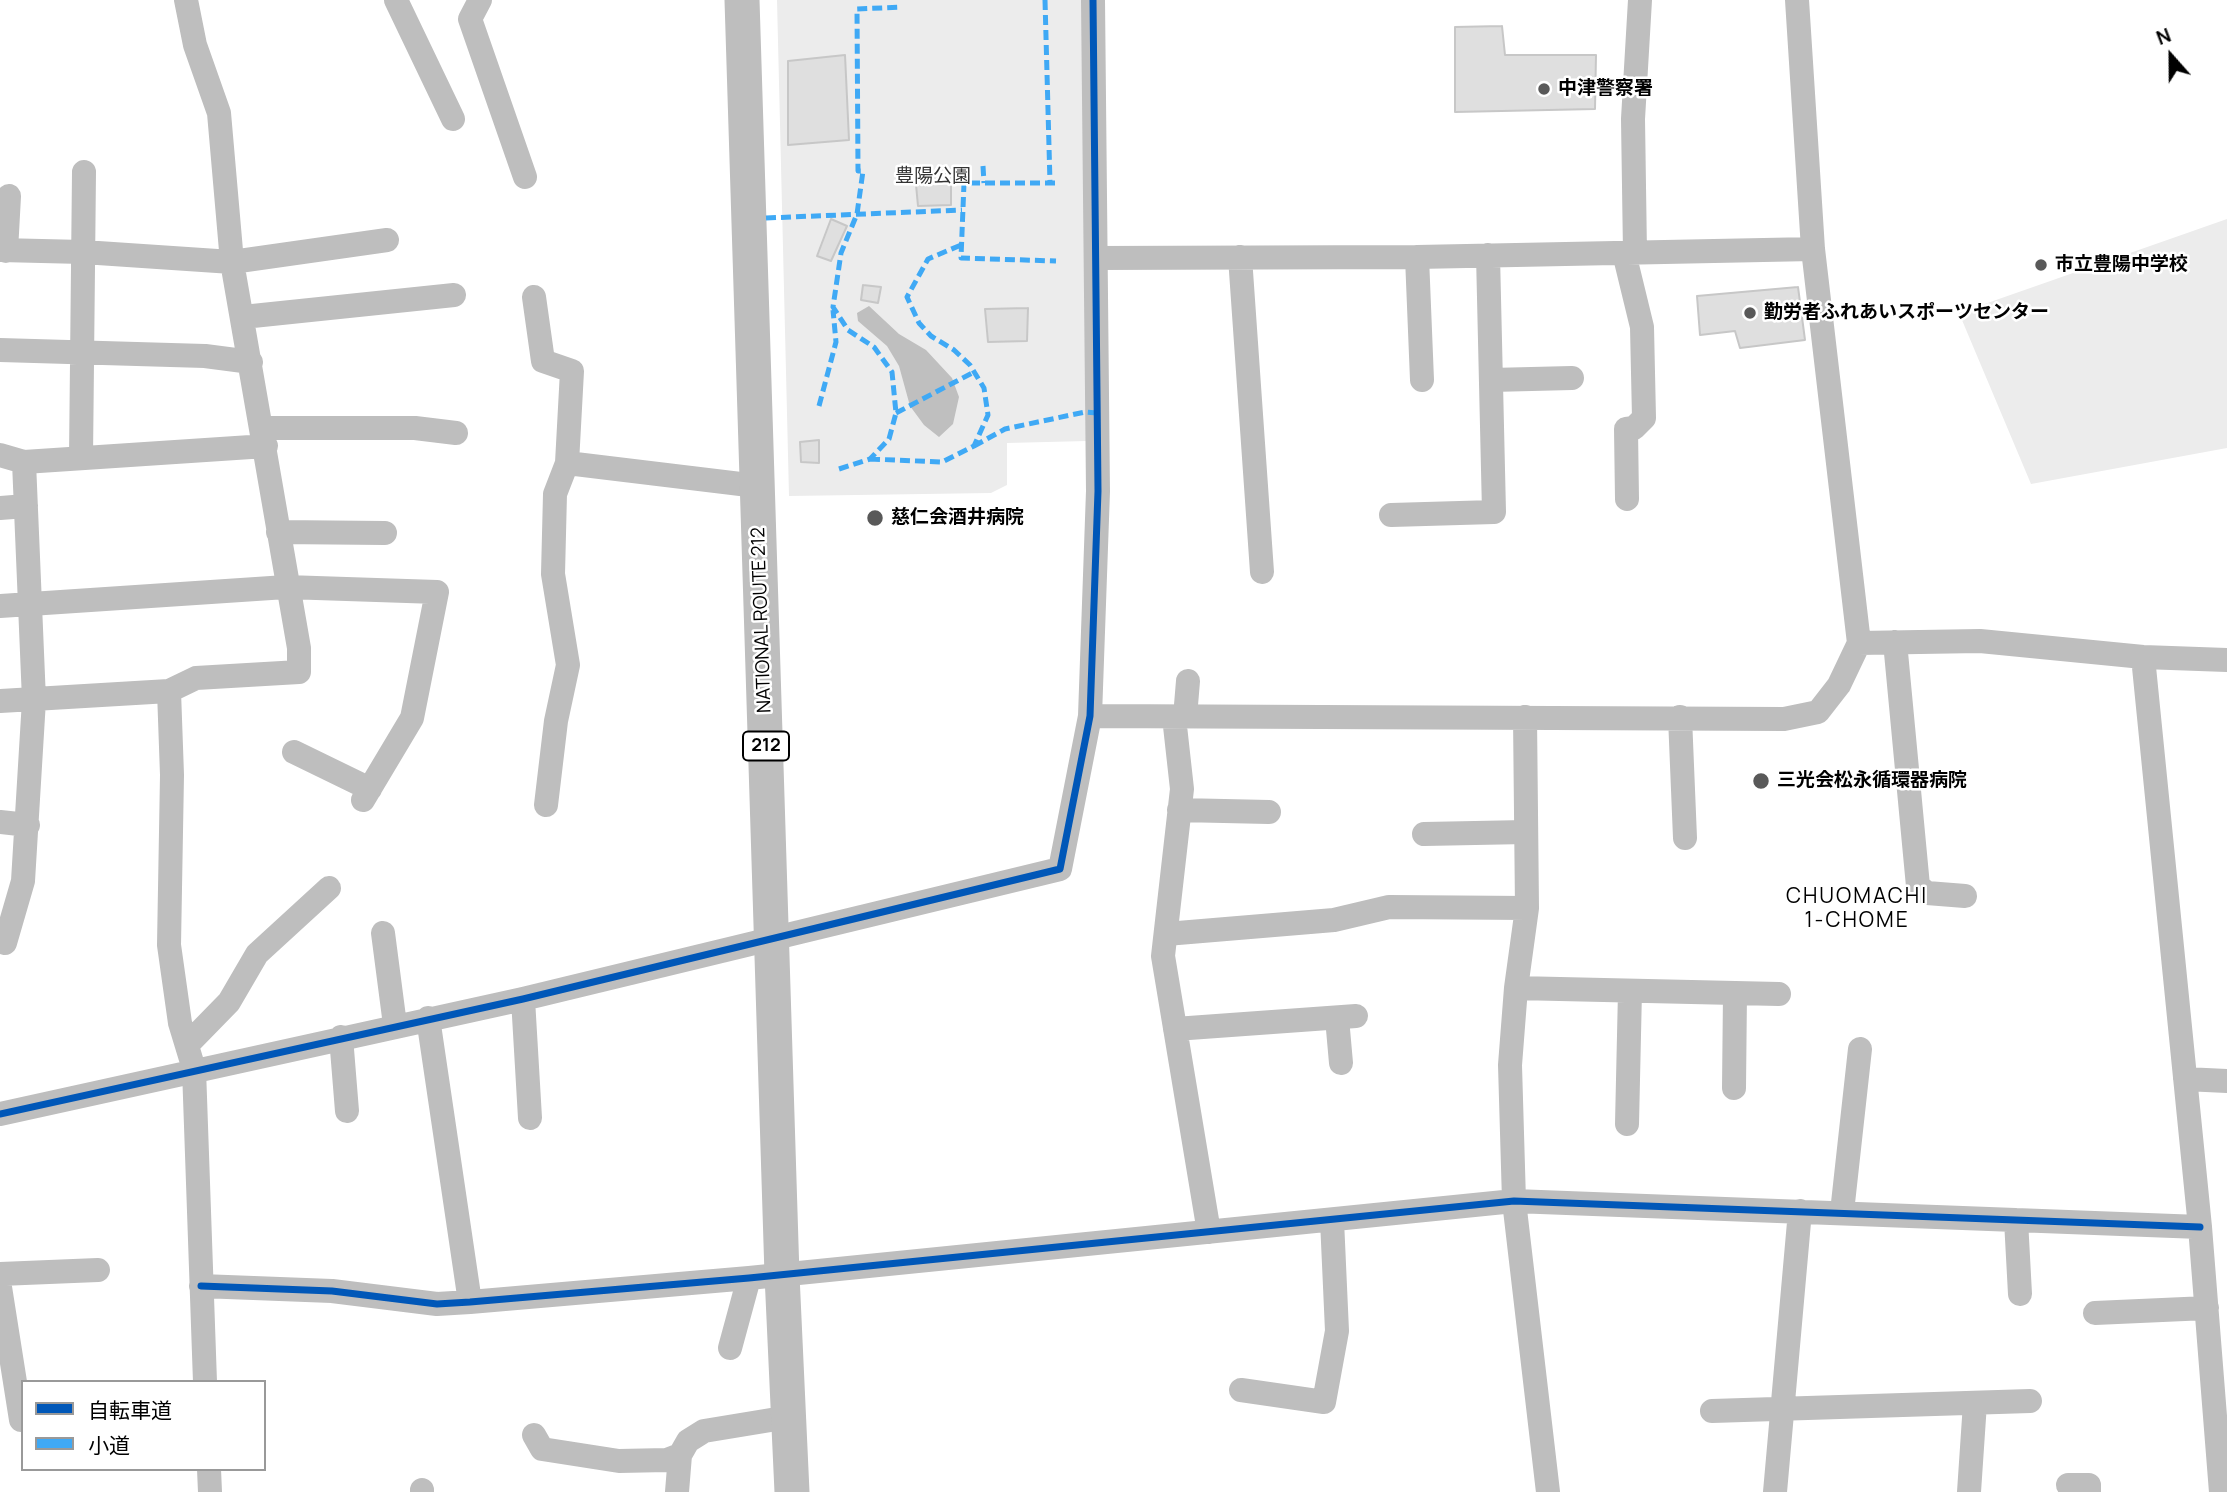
<!DOCTYPE html>
<meta charset="utf-8">
<style>
body{margin:0}
#map{position:relative;width:2227px;height:1492px;overflow:hidden;background:#fff;font-family:Manrope,"Noto Sans JP",sans-serif}
canvas{display:block}
.legend{position:absolute;left:21px;top:1380px;width:245px;height:91px;box-sizing:border-box;background:#fff;border:2px solid #999;margin:0;padding:9px 12px;list-style:none;font-size:21px;color:#000}
.legend li{display:flex;align-items:center;gap:14px;height:35px}
.legend b{width:35px;border:2px solid #999}
.north{position:absolute;left:2136px;top:21px;width:70px;height:70px;-webkit-text-stroke:5px #fff;paint-order:stroke;rotate:339deg;font-size:19px;font-weight:700;line-height:28px;text-align:center;color:#000}
.north::after{content:'';display:block;margin:auto;width:24px;height:32px;background:#000;clip-path:polygon(50% 0,100% 100%,50% 72%,0 100%)}
</style>
<div id="map">
<canvas width="2227" height="1492"></canvas>
<ul class="legend">
<li><b style="height:9px;background:#0057b8"></b>自転車道</li>
<li><b style="height:9px;background:#3fa9f5"></b>小道</li>
</ul>
<div class="north">N</div>
</div>
<script>
const context = document.querySelector('canvas').getContext('2d');
context.lineJoin = 'round';
function fill(path, color) {
  context.fillStyle = color;
  context.fill(path, 'evenodd');
}
function toPath(rows) {
  const path = new Path2D();
  for (const r of rows) {
    path.moveTo(r[0], r[1]);
    for (let i = 2; i < r.length; i += 2) path.lineTo(r[i], r[i + 1]);
  }
  return path;
}
function trace(path, color, width, dash) {
  context.strokeStyle = color;
  context.lineWidth = width;
  context.lineCap = dash ? 'butt' : 'round';
  context.setLineDash(dash || []);
  context.stroke(path);
}
function label(font, color, halo, rows, align = 'center') {
  context.font = font + ' Manrope,"Noto Sans JP",sans-serif';
  context.lineWidth = 5;
  context.setLineDash([]);
  context.textBaseline = 'middle';
  context.strokeStyle = halo;
  context.fillStyle = color;
  for (const [text, x, y, turn = 0] of rows) {
    context.save();
    context.translate(x, y);
    context.rotate((+turn || 0) * Math.PI / 180);
    context.textAlign = isNaN(turn) ? turn : align;
    if (halo) context.strokeText(text, 0, 0);
    context.fillText(text, 0, 0);
    context.restore();
  }
}
fill(toPath([
 [777,0,1083,0,1087,441,1007,443,1007,485,991,493,789,496],
 [2227,219,2227,448,2031,484,1959,313]
]), '#ececec');
fill(toPath([
 [869,306,899,334,926,350,952,378,959,397,953,424,939,437,924,425,910,406,899,366,887,346,858,321,857,313]
]), '#bfbfbf');
const building = toPath([
 [1502,26,1505,55,1596,55,1595,109,1455,112,1455,27,1502,26],
 [845,55,849,140,788,145,788,61,845,55],
 [951,173,951,205,918,206,915,174,951,173],
 [831,219,847,226,831,261,817,256,831,219],
 [863,285,881,287,878,303,861,300,863,285],
 [1798,287,1805,340,1740,348,1735,331,1700,335,1697,296,1798,287],
 [1028,308,1027,341,988,342,985,309,1028,308],
 [819,440,819,463,801,462,800,442,819,440]
]);
fill(building, '#dfdfdf');
trace(building, '#c7c7c7', 2);
trace(toPath([
 [396,0,453,119],
 [480,0,470,19,525,177],
 [0,250,83,252,232,262,387,240],
 [6,251,9,196],
 [1624,253,1642,327,1644,418,1634,428,1626,429,1627,499],
 [1635,253,1633,119,1640,0],
 [1240,257,1262,572],
 [1417,257,1422,380],
 [1097,258,1417,257,1813,249],
 [534,297,543,361,572,371,567,463,757,486],
 [243,317,454,295],
 [0,350,205,356,251,362],
 [1491,380,1572,378],
 [263,428,415,428,456,433],
 [0,455,24,462,266,446],
 [81,458,84,172],
 [0,508,26,506],
 [1391,515,1494,512,1488,255],
 [278,532,385,533],
 [0,606,286,587,437,592,412,718,363,800],
 [1895,642,1918,886,1927,893,1965,896],
 [1859,643,1980,641,2143,657,2227,660],
 [2143,657,2200,1227,2221,1492],
 [169,691,172,775,169,945,180,1023,194,1069,205,1382],
 [0,701,169,691,196,678,299,672,299,648,232,262,219,113,195,45,186,0],
 [1090,716,1784,719,1818,712,1839,685,1859,643,1813,249,1797,0],
 [1174,717,1182,789,1163,956,1209,1232],
 [1185,717,1188,681],
 [1525,717,1527,908,1516,988,1510,1065,1514,1201,1548,1492],
 [1680,717,1685,838],
 [294,752,370,789],
 [546,805,556,721,568,665,553,574,555,494,567,463],
 [1179,810,1269,812],
 [0,822,28,825],
 [1424,834,1526,832],
 [383,933,395,1025],
 [1166,934,1334,920,1389,907,1527,908],
 [5,943,23,881,34,700,24,462],
 [1516,988,1779,994],
 [523,999,530,1118],
 [428,1018,470,1302],
 [1337,1018,1341,1063],
 [1175,1029,1356,1016],
 [341,1037,347,1111],
 [187,1045,229,1002,257,954,329,888],
 [2185,1079,2227,1081],
 [1734,1088,1735,993],
 [0,1114,523,999,1060,869,1090,716,1098,491,1093,0],
 [1627,1124,1630,991],
 [1842,1212,1860,1049],
 [2016,1220,2020,1294],
 [0,1274,98,1270],
 [201,1286,332,1291,437,1304,470,1302,749,1278,1514,1201,2200,1227],
 [0,1287,21,1420],
 [2095,1313,2207,1308],
 [730,1348,749,1278],
 [1241,1390,1324,1402,1337,1331,1332,1220],
 [1712,1411,2030,1401],
 [534,1435,542,1449,619,1461,667,1460,680,1455,688,1441,704,1431,789,1417],
 [209,1469,210,1492],
 [2068,1485,2089,1485,2089,1492],
 [422,1490,422,1492],
 [677,1492,680,1455],
 [1775,1492,1800,1211],
 [1969,1492,1975,1403]
]), '#bebebe', 24);
trace(toPath([
 [742,0,782,1275,792,1492]
]), '#bebebe', 35);
trace(toPath([
 [1045,0,1050,183],
 [983,166,984,183],
 [1055,183,964,183,961,258,1056,261],
 [766,218,962,210],
 [819,406,836,342,833,310],
 [896,413,974,372],
 [974,446,1005,429,1085,412,1097,413],
 [870,459,942,462,974,446,988,415,984,388,970,365,954,350,931,336,919,323,907,297,928,259,961,245],
 [839,469,870,459,889,439,896,413,892,372,874,347,848,330,833,307,841,253,857,214,863,171,858,171,857,9,902,7]
]), '#3fa9f5', 5, [10, 5]);
trace(toPath([
 [0,1114,523,999,1060,869,1090,716,1098,491,1093,0],
 [201,1286,332,1291,437,1304,470,1302,749,1278,1514,1201,2200,1227]
]), '#0057b8', 7);
for (const [x, y, r, color] of [
 [1544,89,7,"#595959"],
 [2041,265,7,"#595959"],
 [1750,313,7,"#595959"],
 [875,518,9,"#595959"],
 [1761,781,9,"#595959"]
]) {
  const dot = new Path2D();
  dot.arc(x, y, r, 0, 2 * Math.PI);
  context.fillStyle = color;
  context.fill(dot);
  trace(dot, '#fff', 2.5);
}
for (const [x, y, w] of [
 [766,746,46]
]) {
  const box = new Path2D();
  box.roundRect(x - w / 2, y - 14.5, w, 29, 5);
  context.fillStyle = '#fff';
  context.fill(box);
  trace(box, '#000', 2);
}
label('bold 18px', '#000', null, [
 ["212",766,746]
]);
label('bold 19px', '#000', '#fff', [
 ["中津警察署",1558,89],
 ["市立豊陽中学校",2055,265],
 ["勤労者ふれあいスポーツセンター",1764,313],
 ["慈仁会酒井病院",891,518],
 ["三光会松永循環器病院",1777,781]
], 'left');
label('19px', '#333', '#fff', [
 ["豊陽公園",933,177]
]);
label('19px', '#000', '#fff', [
 ["NATIONAL ROUTE 212",762,620,-92]
]);
context.letterSpacing = '2px';
label('21px', '#000', '#fff', [
 ["CHUOMACHI",1857,897],
 ["1-CHOME",1857,921]
]);
context.letterSpacing = '0px';
</script>
